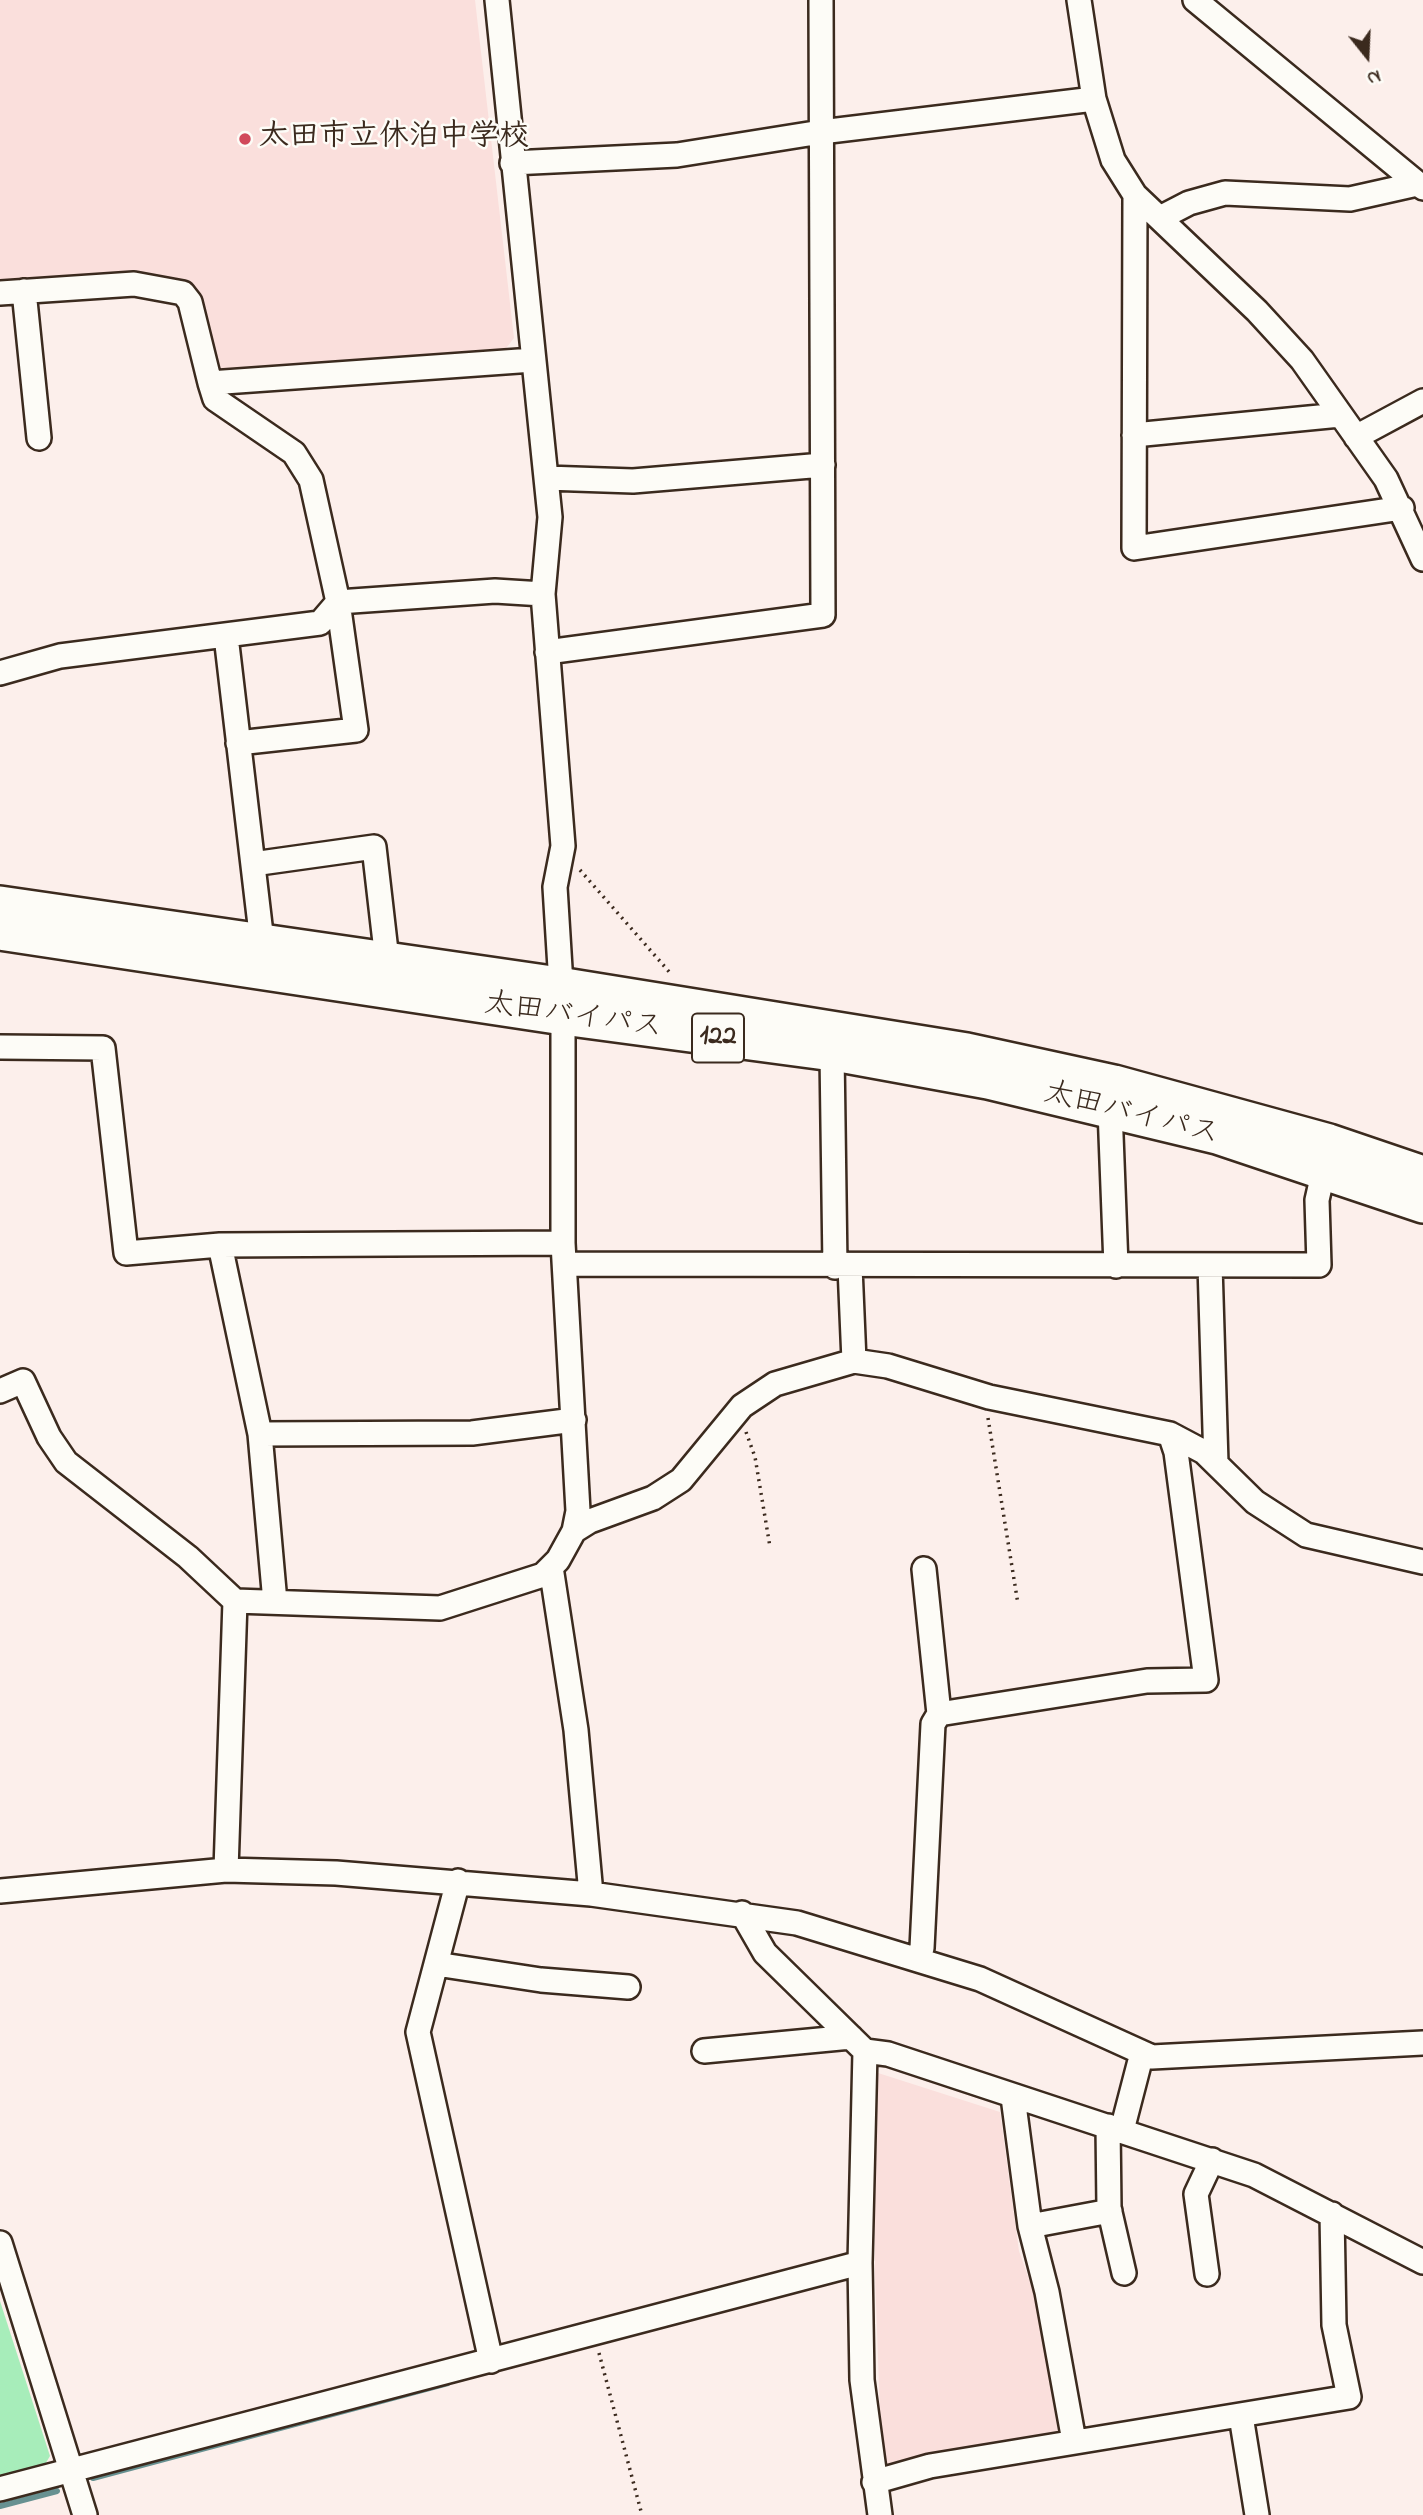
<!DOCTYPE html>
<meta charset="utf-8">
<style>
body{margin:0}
#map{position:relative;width:1423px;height:2515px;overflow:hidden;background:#fcefeb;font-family:"Indie Flower",sans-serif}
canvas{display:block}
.north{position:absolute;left:1332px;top:21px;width:70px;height:70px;-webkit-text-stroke:5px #fdfcf7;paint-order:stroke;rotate:162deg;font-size:19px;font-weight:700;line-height:28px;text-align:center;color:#3b2a1e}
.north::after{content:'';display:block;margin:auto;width:24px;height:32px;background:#3b2a1e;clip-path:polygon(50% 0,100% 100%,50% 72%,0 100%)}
</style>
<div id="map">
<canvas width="1423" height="2515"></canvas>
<div class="north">N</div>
</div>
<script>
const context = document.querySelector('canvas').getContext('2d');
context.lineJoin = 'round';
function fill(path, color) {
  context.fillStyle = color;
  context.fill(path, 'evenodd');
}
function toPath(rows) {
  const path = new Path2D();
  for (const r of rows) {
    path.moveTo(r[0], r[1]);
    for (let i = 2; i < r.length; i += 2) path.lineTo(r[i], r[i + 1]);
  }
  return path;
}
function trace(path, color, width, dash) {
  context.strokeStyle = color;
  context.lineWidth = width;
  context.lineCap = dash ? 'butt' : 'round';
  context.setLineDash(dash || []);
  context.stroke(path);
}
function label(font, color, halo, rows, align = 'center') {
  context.font = font + ' "Indie Flower","Klee One",sans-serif';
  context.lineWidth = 5;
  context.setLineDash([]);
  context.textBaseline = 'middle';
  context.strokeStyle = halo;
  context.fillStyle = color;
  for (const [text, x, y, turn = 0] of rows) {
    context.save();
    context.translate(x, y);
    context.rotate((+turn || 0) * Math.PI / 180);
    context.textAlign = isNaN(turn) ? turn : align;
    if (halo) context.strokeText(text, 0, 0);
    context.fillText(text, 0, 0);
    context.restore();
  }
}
fill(toPath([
 [0,0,475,0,514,338,503,352,217,374,189,281,75,278,0,284],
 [875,2072,1000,2112,1019,2251,1035,2296,1058,2432,882,2471,875,2274]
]), '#fadfdc');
fill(toPath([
 [0,2301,50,2456,44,2466,0,2478]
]), '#a7edba');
trace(toPath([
 [93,2478,448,2383],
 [0,2506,57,2491]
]), '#679191', 6);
const minor = toPath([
 [1079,0,1094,99,1113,160,1135,195,1257,311,1302,360,1386,479,1423,559],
 [1195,0,1423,188],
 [512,163,677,155,821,132,1094,99],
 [1135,195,1134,548,1402,508],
 [1160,218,1189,203,1225,193,1350,199,1417,184],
 [24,291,39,438],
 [0,293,134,284,183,293,190,302,210,383,533,360],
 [210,383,215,399,294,453,311,480,338,602,356,730,238,743],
 [1134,435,1340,415],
 [1356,437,1423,401],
 [546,478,633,481,823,465],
 [226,636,262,942],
 [547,652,823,615,821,0],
 [0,673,60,656,320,623,338,602,495,591,543,594],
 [253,864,374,847,387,960],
 [0,1047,103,1048,126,1253,220,1245,563,1243],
 [832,1053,835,1267],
 [1110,1109,1116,1266],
 [220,1245,260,1434,275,1602],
 [565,1264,1319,1265,1317,1200,1324,1169],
 [1210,1265,1216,1463],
 [850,1267,854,1361],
 [0,1391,23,1381,49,1437,66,1462,188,1557,235,1601,440,1608,543,1575,558,1560,574,1531,578,1511,563,1243,563,1017,555,887,563,846,543,594,550,517,497,0],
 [260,1434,472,1433,574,1420],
 [574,1531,590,1521,653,1498,681,1480,742,1406,775,1384,854,1361,888,1366,989,1397,1170,1434,1204,1452,1255,1502,1306,1535,1423,1562],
 [551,1567,576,1730,591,1894],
 [939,1714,1147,1681,1206,1680,1176,1452,1170,1434],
 [226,1870,235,1601],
 [458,1881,418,2032,491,2361],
 [0,1891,226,1870,336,1873,591,1894,797,1923,980,1979,1152,2057,1423,2043],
 [742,1913,765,1953,865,2051,860,2263,862,2380,880,2515],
 [917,1958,922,1948,933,1724,939,1714,924,1569],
 [436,1964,541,1980,628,1987],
 [704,2051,851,2037],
 [865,2051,888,2054,1254,2175,1423,2262],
 [1013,2097,1030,2226,1047,2292,1074,2441],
 [1108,2126,1109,2208,1124,2273],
 [1122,2130,1142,2053],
 [1030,2226,1110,2211],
 [0,2243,85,2515],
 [1207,2274,1196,2194,1212,2160],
 [1241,2416,1257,2515],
 [874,2482,930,2466,1349,2397,1334,2325,1332,2214],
 [0,2489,860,2263]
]);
const highway = toPath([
 [0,904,559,985,967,1051,1114,1083,1329,1142,1423,1174],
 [0,932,563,1017,840,1054,988,1081,1217,1136,1423,1205]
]);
trace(minor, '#3b2a1e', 28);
trace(highway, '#3b2a1e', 40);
trace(toPath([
 [580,870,672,975],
 [988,1418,1018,1604],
 [746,1432,755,1457,770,1547],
 [599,2353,642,2515]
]), '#3b2a1e', 3.5, [2, 5]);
trace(minor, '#fdfcf7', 23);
trace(highway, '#fdfcf7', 35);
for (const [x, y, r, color] of [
 [245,139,7,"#d1495b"]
]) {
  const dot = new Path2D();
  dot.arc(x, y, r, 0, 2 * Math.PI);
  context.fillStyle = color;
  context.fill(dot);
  trace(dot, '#fdfcf7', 2.5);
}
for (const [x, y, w] of [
 [718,1038,52]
]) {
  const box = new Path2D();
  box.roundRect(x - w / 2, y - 24.5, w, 49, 5);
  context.fillStyle = '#fdfcf7';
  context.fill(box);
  trace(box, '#3b2a1e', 2);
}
label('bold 28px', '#3b2a1e', null, [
 ["122",718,1038]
]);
label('bold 30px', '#3b2a1e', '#fdfcf7', [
 ["太田市立休泊中学校",259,139]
], 'left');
label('30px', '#3b2a1e', '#fdfcf7', [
 ["太田バイパス",573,1018,8],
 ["太田バイパス",1131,1116,14]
]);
</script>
